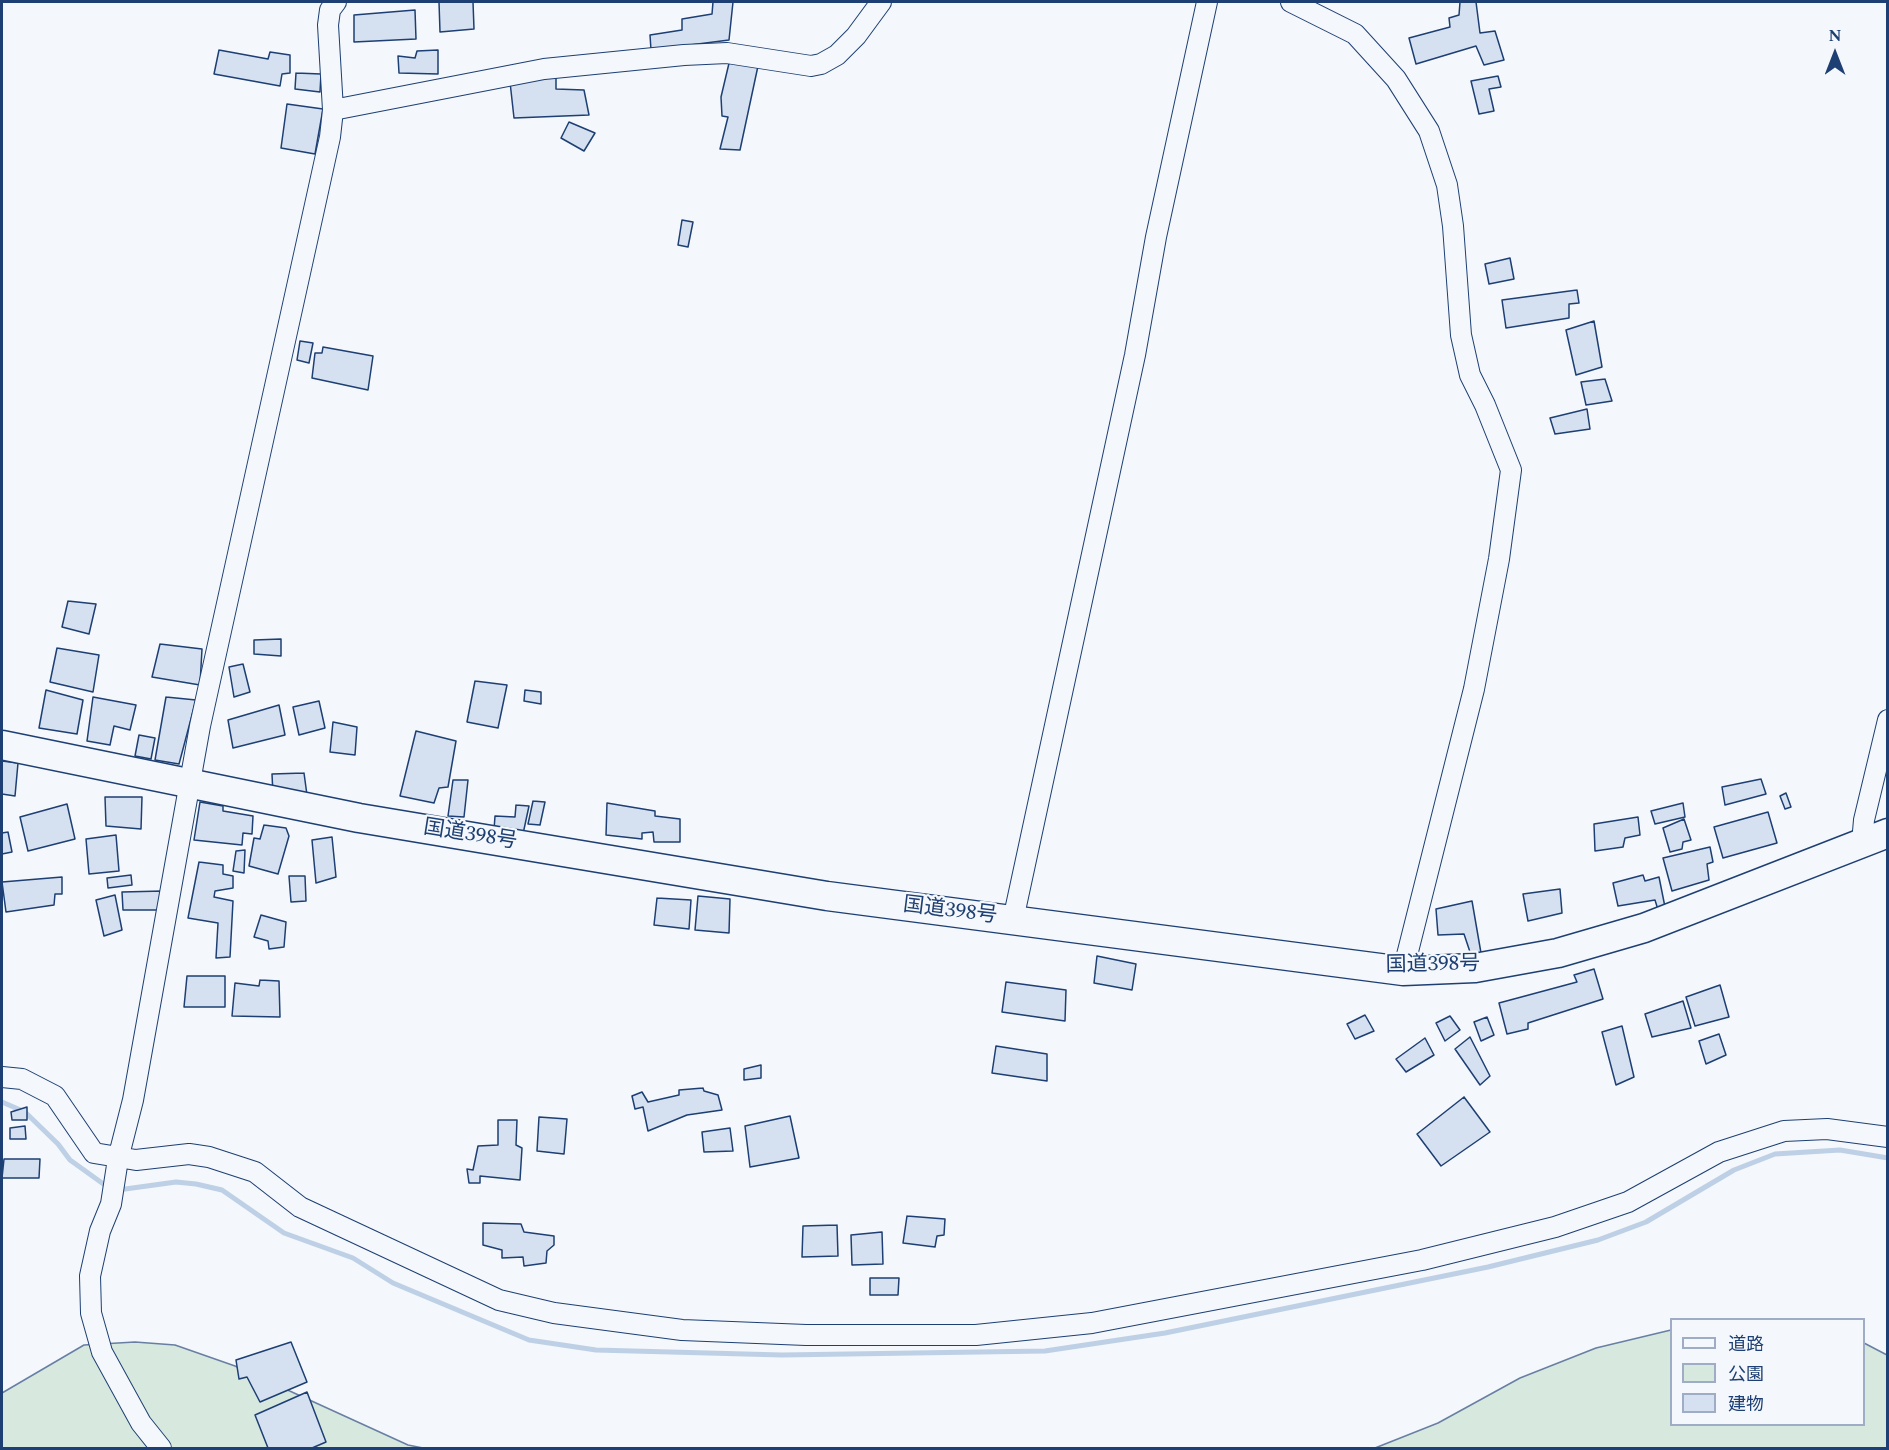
<!DOCTYPE html>
<meta charset="utf-8">
<style>
body{margin:0}
#map{position:relative;width:1889px;height:1450px;overflow:hidden;background:#f4f7fb;font-family:Spectral,"Noto Sans JP",serif}
canvas{display:block}
.frame{position:absolute;inset:0;border:3px solid #1d3f73;pointer-events:none}
.legend{position:absolute;left:1670px;top:1318px;width:195px;height:108px;box-sizing:border-box;background:#f4f7fb;border:2px solid #9eadc5;margin:0;padding:8px 10px;list-style:none;font-size:18px;color:#1d3f73}
.legend li{display:flex;align-items:center;gap:12px;height:30px}
.legend b{width:30px;border:2px solid #9eadc5}
.north{position:absolute;left:1805px;top:24px;width:60px;height:60px;-webkit-text-stroke:4px #f4f7fb;paint-order:stroke;rotate:0deg;font-size:16px;font-weight:700;line-height:24px;text-align:center;color:#1d3f73}
.north::after{content:'';display:block;margin:auto;width:21px;height:27px;background:#1d3f73;clip-path:polygon(50% 0,100% 100%,50% 72%,0 100%)}
</style>
<div id="map">
<canvas width="1889" height="1450"></canvas>
<div class="frame"></div>
<ul class="legend">
<li><b style="height:8px;background:#f4f7fb"></b>道路</li>
<li><b style="height:16px;background:#d7e8df"></b>公園</li>
<li><b style="height:16px;background:#d5e0f0"></b>建物</li>
</ul>
<div class="north">N</div>
</div>
<script>
const context = document.querySelector('canvas').getContext('2d');
context.lineJoin = 'round';
function fill(path, color) {
  context.fillStyle = color;
  context.fill(path, 'evenodd');
}
function toPath(rows) {
  const path = new Path2D();
  for (const r of rows) {
    path.moveTo(r[0], r[1]);
    for (let i = 2; i < r.length; i += 2) path.lineTo(r[i], r[i + 1]);
  }
  return path;
}
function trace(path, color, width, dash) {
  context.strokeStyle = color;
  context.lineWidth = width;
  context.lineCap = dash ? 'butt' : 'round';
  context.setLineDash(dash || []);
  context.stroke(path);
}
function label(font, color, halo, rows, align = 'center') {
  context.font = font + ' Spectral,"Noto Sans JP",serif';
  context.lineWidth = 4.5;
  context.setLineDash([]);
  context.textBaseline = 'middle';
  context.strokeStyle = halo;
  context.fillStyle = color;
  for (const [text, x, y, turn = 0] of rows) {
    context.save();
    context.translate(x, y);
    context.rotate((+turn || 0) * Math.PI / 180);
    context.textAlign = isNaN(turn) ? turn : align;
    if (halo) context.strokeText(text, 0, 0);
    context.fillText(text, 0, 0);
    context.restore();
  }
}
const green = toPath([
 [1671,1330,1672,1424,1864,1424,1864,1343,1887,1355,1887,1448,1375,1448,1438,1423,1520,1378,1596,1348,1671,1330],
 [135,1342,175,1345,235,1366,408,1445,423,1448,2,1448,2,1393,84,1345,135,1342]
]);
fill(green, '#d7e8df');
trace(green, '#687fa3', 1.5);
trace(toPath([
 [2,1102,25,1112,58,1144,70,1160,109,1188],
 [118,1190,176,1182,196,1184,222,1190,284,1233,353,1258,393,1283,529,1340,596,1350,782,1355,1045,1351,1165,1333,1488,1267,1598,1240,1646,1222,1734,1170,1775,1154,1840,1150,1888,1158]
]), '#bed0e5', 5);
const building = toPath([
 [439,2,473,2,474,29,440,32,439,2],
 [713,2,733,2,729,40,651,50,650,35,682,30,682,19,712,14,713,2],
 [1460,2,1476,2,1480,33,1495,31,1504,60,1484,65,1476,46,1416,64,1409,38,1450,27,1449,18,1459,15,1460,2],
 [415,10,416,39,354,42,354,15,415,10],
 [219,50,268,59,270,52,290,55,290,73,282,74,280,86,214,74,219,50],
 [438,50,438,74,399,73,398,56,415,58,417,51,438,50],
 [730,59,758,66,740,150,720,149,728,117,722,116,721,97,730,59],
 [296,73,321,74,320,92,295,89,296,73],
 [1498,76,1501,87,1489,89,1494,111,1479,114,1471,81,1498,76],
 [556,77,556,89,584,90,589,115,514,118,510,82,556,77],
 [287,104,323,109,315,154,281,148,287,104],
 [569,122,595,133,584,151,561,138,569,122],
 [682,220,693,222,688,247,678,245,682,220],
 [1510,258,1514,279,1489,284,1485,264,1510,258],
 [1577,290,1579,303,1569,304,1569,318,1506,328,1502,300,1577,290],
 [1594,321,1602,367,1576,375,1566,330,1594,321],
 [300,341,313,343,309,363,297,360,300,341],
 [323,347,373,356,368,390,312,378,315,353,322,353,323,347],
 [1605,379,1612,401,1586,405,1581,382,1605,379],
 [1587,409,1590,429,1555,434,1550,418,1587,409],
 [68,601,96,604,89,634,62,627,68,601],
 [281,639,281,656,254,654,254,640,281,639],
 [160,644,202,649,200,685,152,677,160,644],
 [57,648,99,655,93,692,50,682,57,648],
 [243,664,250,692,234,697,229,667,243,664],
 [475,681,507,685,498,728,467,722,475,681],
 [46,690,83,700,77,734,39,728,46,690],
 [525,690,541,692,541,704,524,701,525,690],
 [93,697,136,705,130,730,114,726,110,745,87,741,93,697],
 [166,697,196,700,179,764,155,760,166,697],
 [319,701,325,728,299,735,293,707,319,701],
 [279,705,285,735,233,748,228,720,279,705],
 [333,722,357,727,355,755,330,752,333,722],
 [416,731,456,741,448,787,439,788,434,803,400,796,416,731],
 [139,735,155,738,151,759,135,756,139,735],
 [2,761,18,763,15,796,2,794,2,761],
 [304,773,307,795,273,795,272,774,304,773],
 [1761,779,1766,794,1725,805,1722,787,1761,779],
 [453,780,468,780,464,817,448,816,453,780],
 [1786,793,1791,807,1785,809,1780,796,1786,793],
 [105,797,142,797,141,829,106,826,105,797],
 [533,801,545,802,540,825,528,824,533,801],
 [200,802,223,806,223,811,253,816,252,834,243,833,242,845,194,840,200,802],
 [607,803,655,811,655,816,680,819,680,842,654,842,653,832,642,833,642,839,606,835,607,803],
 [1683,803,1685,817,1655,824,1651,811,1683,803],
 [67,804,75,839,28,851,20,817,67,804],
 [516,805,529,806,523,834,494,830,495,816,515,817,516,805],
 [1768,812,1777,843,1723,858,1714,827,1768,812],
 [1638,817,1640,835,1625,838,1623,847,1595,851,1594,824,1638,817],
 [1684,819,1691,840,1683,842,1682,849,1670,852,1663,828,1684,819],
 [264,825,286,828,289,836,278,874,249,866,254,838,260,839,264,825],
 [8,832,12,852,2,854,2,833,8,832],
 [116,835,119,871,89,874,86,839,116,835],
 [332,837,336,877,316,883,312,840,332,837],
 [1710,847,1713,862,1707,864,1709,880,1672,891,1663,858,1710,847],
 [245,850,244,873,233,871,236,851,245,850],
 [199,862,223,865,223,874,233,876,233,888,215,891,214,897,233,901,230,957,216,958,218,923,188,918,199,862],
 [131,875,132,885,108,888,107,878,131,875],
 [1643,875,1645,881,1659,877,1666,912,1659,913,1655,900,1618,906,1613,883,1643,875],
 [289,876,305,876,306,901,291,902,289,876],
 [62,877,62,894,55,894,54,905,6,912,2,882,62,877],
 [1560,889,1562,913,1528,921,1523,894,1560,889],
 [163,891,163,910,123,910,122,892,163,891],
 [115,895,122,930,104,936,96,900,115,895],
 [698,896,730,899,729,933,695,930,698,896],
 [657,898,691,900,689,929,654,925,657,898],
 [1472,901,1481,953,1471,955,1464,934,1438,935,1436,909,1472,901],
 [261,915,286,922,284,947,269,949,268,941,254,937,261,915],
 [1097,956,1136,964,1132,990,1094,983,1097,956],
 [1594,969,1603,999,1528,1023,1528,1029,1507,1034,1499,1003,1577,982,1574,975,1594,969],
 [187,976,225,976,225,1007,184,1007,187,976],
 [260,980,279,981,280,1017,232,1016,235,983,259,986,260,980],
 [1006,982,1066,990,1065,1021,1002,1012,1006,982],
 [1720,985,1729,1017,1695,1026,1686,997,1720,985],
 [1683,1001,1691,1028,1652,1037,1645,1014,1683,1001],
 [1365,1015,1374,1031,1355,1039,1347,1024,1365,1015],
 [1450,1016,1460,1030,1445,1041,1436,1023,1450,1016],
 [1487,1017,1494,1035,1481,1041,1474,1022,1487,1017],
 [1622,1026,1634,1077,1616,1085,1602,1032,1622,1026],
 [1719,1034,1726,1055,1706,1064,1699,1041,1719,1034],
 [1470,1037,1490,1076,1480,1085,1455,1049,1470,1037],
 [1425,1038,1434,1055,1406,1072,1396,1059,1425,1038],
 [996,1046,1047,1054,1047,1081,992,1073,996,1046],
 [761,1065,761,1078,744,1080,744,1069,761,1065],
 [703,1088,704,1091,718,1095,722,1110,687,1115,648,1131,643,1107,635,1109,632,1096,642,1092,648,1102,679,1095,679,1090,703,1088],
 [1464,1097,1490,1132,1441,1166,1417,1134,1464,1097],
 [27,1107,27,1120,12,1120,11,1112,27,1107],
 [790,1116,799,1158,750,1167,745,1126,790,1116],
 [539,1117,567,1119,564,1154,537,1151,539,1117],
 [498,1120,517,1120,516,1145,522,1148,520,1180,480,1176,480,1183,469,1183,467,1169,473,1170,478,1146,498,1145,498,1120],
 [25,1126,26,1139,10,1139,10,1128,25,1126],
 [730,1128,733,1151,704,1152,702,1132,730,1128],
 [4,1159,40,1159,39,1178,2,1178,4,1159],
 [907,1216,945,1219,944,1235,937,1236,935,1247,903,1243,907,1216],
 [483,1223,521,1224,524,1232,554,1236,554,1245,547,1251,546,1263,524,1266,523,1257,502,1258,502,1250,483,1245,483,1223],
 [837,1225,838,1256,802,1257,803,1226,837,1225],
 [882,1232,883,1264,852,1265,851,1235,882,1232],
 [870,1278,899,1278,898,1295,870,1295,870,1278],
 [291,1342,307,1382,260,1402,247,1377,239,1379,236,1360,291,1342],
 [307,1392,326,1442,312,1448,268,1448,255,1415,307,1392]
]);
fill(building, '#d5e0f0');
trace(building, '#1d3f73', 1.5);
const minor = toPath([
 [1291,2,1355,34,1396,79,1429,131,1447,185,1453,226,1461,335,1470,375,1485,405,1511,470,1499,559,1474,689,1403,971],
 [333,110,544,69,684,55,727,53,811,66,821,64,837,55,856,36,881,2],
 [1862,843,1864,820,1888,720],
 [1013,920,1135,355,1156,237,1207,2],
 [2,1077,22,1079,55,1096,94,1153,136,1160,189,1154,209,1157,255,1172,300,1207,499,1300,554,1313,682,1330,806,1335,976,1335,1092,1323,1422,1260,1555,1227,1628,1202,1719,1152,1784,1131,1827,1129,1888,1137],
 [161,1448,141,1423,102,1352,91,1313,90,1276,100,1231,111,1204,118,1159,133,1100,200,726,330,137,333,110,328,25,330,10,336,2]
]);
const highway = toPath([
 [2,745,359,818,827,896,1403,971,1475,968,1558,953,1644,928,1888,833]
]);
trace(minor, '#1d3f73', 22);
trace(highway, '#1d3f73', 31);
trace(minor, '#f4f7fb', 20);
trace(highway, '#f4f7fb', 28);
label('21px', '#1d3f73', '#f4f7fb', [
 ["国道398号",470,836,9],
 ["国道398号",950,912,7],
 ["国道398号",1433,966,-1]
]);
</script>
